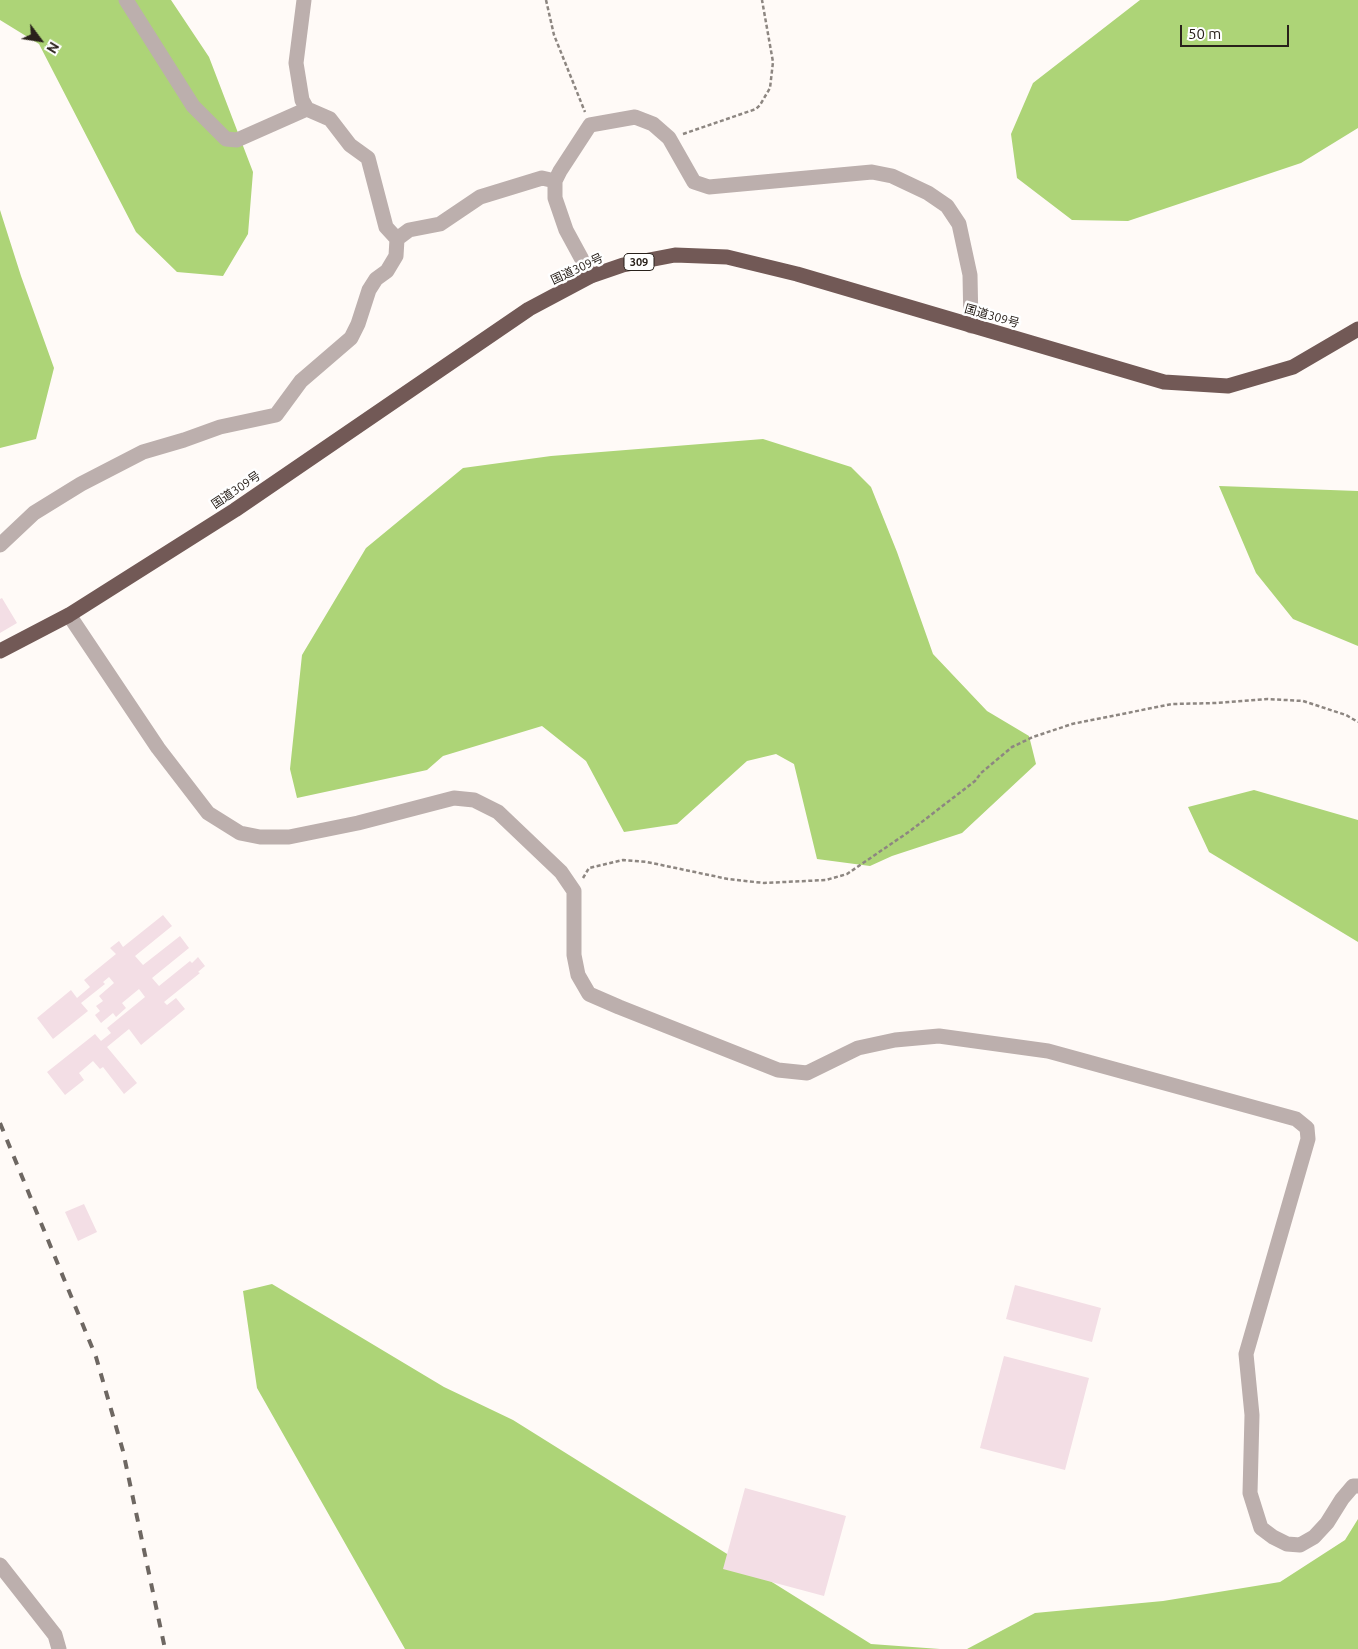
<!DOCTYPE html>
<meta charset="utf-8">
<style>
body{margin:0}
#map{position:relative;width:1358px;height:1649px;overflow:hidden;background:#fffaf7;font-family:Ubuntu,sans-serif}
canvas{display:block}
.north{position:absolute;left:15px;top:15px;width:50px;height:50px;-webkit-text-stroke:4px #fff;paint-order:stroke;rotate:121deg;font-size:14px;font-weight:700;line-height:20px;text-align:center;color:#29211b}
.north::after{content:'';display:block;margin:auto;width:18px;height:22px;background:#29211b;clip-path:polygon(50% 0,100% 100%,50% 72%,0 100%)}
.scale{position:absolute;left:1180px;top:25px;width:109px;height:22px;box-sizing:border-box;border:2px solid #29211b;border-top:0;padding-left:6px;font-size:15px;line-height:18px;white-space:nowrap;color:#29211b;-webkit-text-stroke:4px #fff;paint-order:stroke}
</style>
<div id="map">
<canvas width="1358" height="1649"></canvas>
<div class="north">N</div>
<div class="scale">50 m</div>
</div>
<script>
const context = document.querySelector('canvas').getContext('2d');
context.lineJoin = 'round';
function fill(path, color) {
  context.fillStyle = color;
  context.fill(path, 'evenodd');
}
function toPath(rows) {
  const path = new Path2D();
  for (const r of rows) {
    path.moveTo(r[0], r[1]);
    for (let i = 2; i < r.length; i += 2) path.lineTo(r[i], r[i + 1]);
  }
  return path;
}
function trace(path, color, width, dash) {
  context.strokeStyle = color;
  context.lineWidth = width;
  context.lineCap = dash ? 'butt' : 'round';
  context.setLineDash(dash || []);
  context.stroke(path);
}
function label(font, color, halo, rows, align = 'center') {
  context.font = font + ' Ubuntu,"Noto Sans JP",sans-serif';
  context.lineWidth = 5;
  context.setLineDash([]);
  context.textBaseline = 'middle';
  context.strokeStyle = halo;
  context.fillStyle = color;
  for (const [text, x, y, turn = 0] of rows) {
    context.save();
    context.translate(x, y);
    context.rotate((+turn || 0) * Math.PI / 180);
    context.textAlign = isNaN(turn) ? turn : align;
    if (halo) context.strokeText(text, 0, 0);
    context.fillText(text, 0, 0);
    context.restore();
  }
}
fill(toPath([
 [0,0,171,0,209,57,253,172,248,234,223,276,177,272,136,232,39,44,0,20],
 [1140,0,1358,0,1358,128,1301,163,1128,221,1072,220,1017,178,1011,134,1033,83],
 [0,210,21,276,54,368,36,439,0,448],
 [763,439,851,467,871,487,897,552,933,654,987,711,1029,736,1036,764,962,833,892,856,870,866,817,859,794,764,776,754,747,761,677,824,624,832,586,761,542,726,443,756,427,770,297,798,290,769,302,655,366,548,463,468,551,456],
 [1219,486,1358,491,1358,646,1293,619,1256,573],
 [1254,790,1358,820,1358,942,1209,852,1188,807],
 [272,1284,444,1387,513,1420,871,1644,940,1649,405,1649,257,1388,243,1291],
 [1358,1519,1358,1649,967,1649,1035,1613,1163,1601,1280,1582,1345,1540]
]), '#add477');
fill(toPath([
 [2,598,17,623,0,633,0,599],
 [163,915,172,926,135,956,143,965,180,936,189,948,152,978,159,986,190,961,192,963,198,957,205,966,198,972,200,973,164,1002,167,1005,176,998,185,1009,141,1045,129,1029,107,1047,137,1083,124,1094,103,1067,100,1069,93,1061,79,1073,84,1080,65,1095,47,1072,95,1034,101,1041,111,1033,107,1028,145,997,139,989,122,1003,126,1008,116,1017,113,1013,101,1023,95,1015,100,1011,96,1006,103,1001,99,996,114,983,109,977,103,982,105,984,81,1003,88,1011,53,1039,37,1018,71,990,77,998,90,987,84,980,116,954,110,948,119,941,123,947],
 [84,1204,97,1232,78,1241,65,1212],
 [1015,1285,1101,1308,1092,1342,1006,1319],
 [1004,1356,1089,1378,1065,1470,980,1448],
 [745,1488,846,1516,824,1596,723,1569]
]), '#f3dee5');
trace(toPath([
 [546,0,554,35,585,112],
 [683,134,756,109,760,105,770,88,773,62,762,0],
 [583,878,589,868,623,860,647,862,728,879,764,883,826,880,847,874,910,831,975,781,981,773,1012,747,1033,737,1072,724,1172,704,1216,703,1268,699,1303,701,1346,715,1358,722]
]), '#8d8681', 2.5, [4, 2.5]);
trace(toPath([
 [126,0,193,106,226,139,237,140,307,109],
 [397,239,409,230,440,224,480,197,542,178,555,181],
 [591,276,566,230,555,198,555,181,560,171,590,125,635,117,653,124,669,138,694,182,709,187,872,172,892,176,928,193,947,206,959,224,970,275,971,326],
 [0,545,34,513,81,484,143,452,184,440,220,427,276,415,301,381,351,338,358,324,369,290,376,279,387,271,396,256,397,239,386,227,368,158,350,145,330,119,307,109,302,100,296,63,304,0],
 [69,615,158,748,208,813,240,833,260,837,289,837,358,823,454,798,474,800,498,812,561,872,574,891,574,955,578,975,589,994,619,1007,778,1070,807,1073,858,1048,895,1040,939,1036,1048,1051,1296,1119,1307,1128,1308,1139,1246,1354,1252,1415,1250,1493,1261,1528,1273,1537,1287,1544,1300,1545,1314,1537,1327,1523,1342,1499,1353,1486,1358,1486],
 [0,1565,55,1635,59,1649]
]), '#bcafad', 15);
trace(toPath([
 [0,651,69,615,235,510,529,309,591,276,623,265,675,255,727,257,797,274,1164,382,1228,386,1293,367,1358,329]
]), '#725956', 15);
trace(toPath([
 [0,1123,96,1357,123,1451,165,1649]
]), '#6e6762', 4, [9, 9]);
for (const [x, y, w] of [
 [639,262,30]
]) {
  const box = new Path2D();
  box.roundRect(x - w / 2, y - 8.5, w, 17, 4);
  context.fillStyle = '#fff';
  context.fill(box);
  trace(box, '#29211b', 1);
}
label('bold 11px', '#29211b', null, [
 ["309",639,262]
]);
label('12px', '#29211b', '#fff', [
 ["国道309号",577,269,-25],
 ["国道309号",992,316,16],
 ["国道309号",236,490,-34]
]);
</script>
